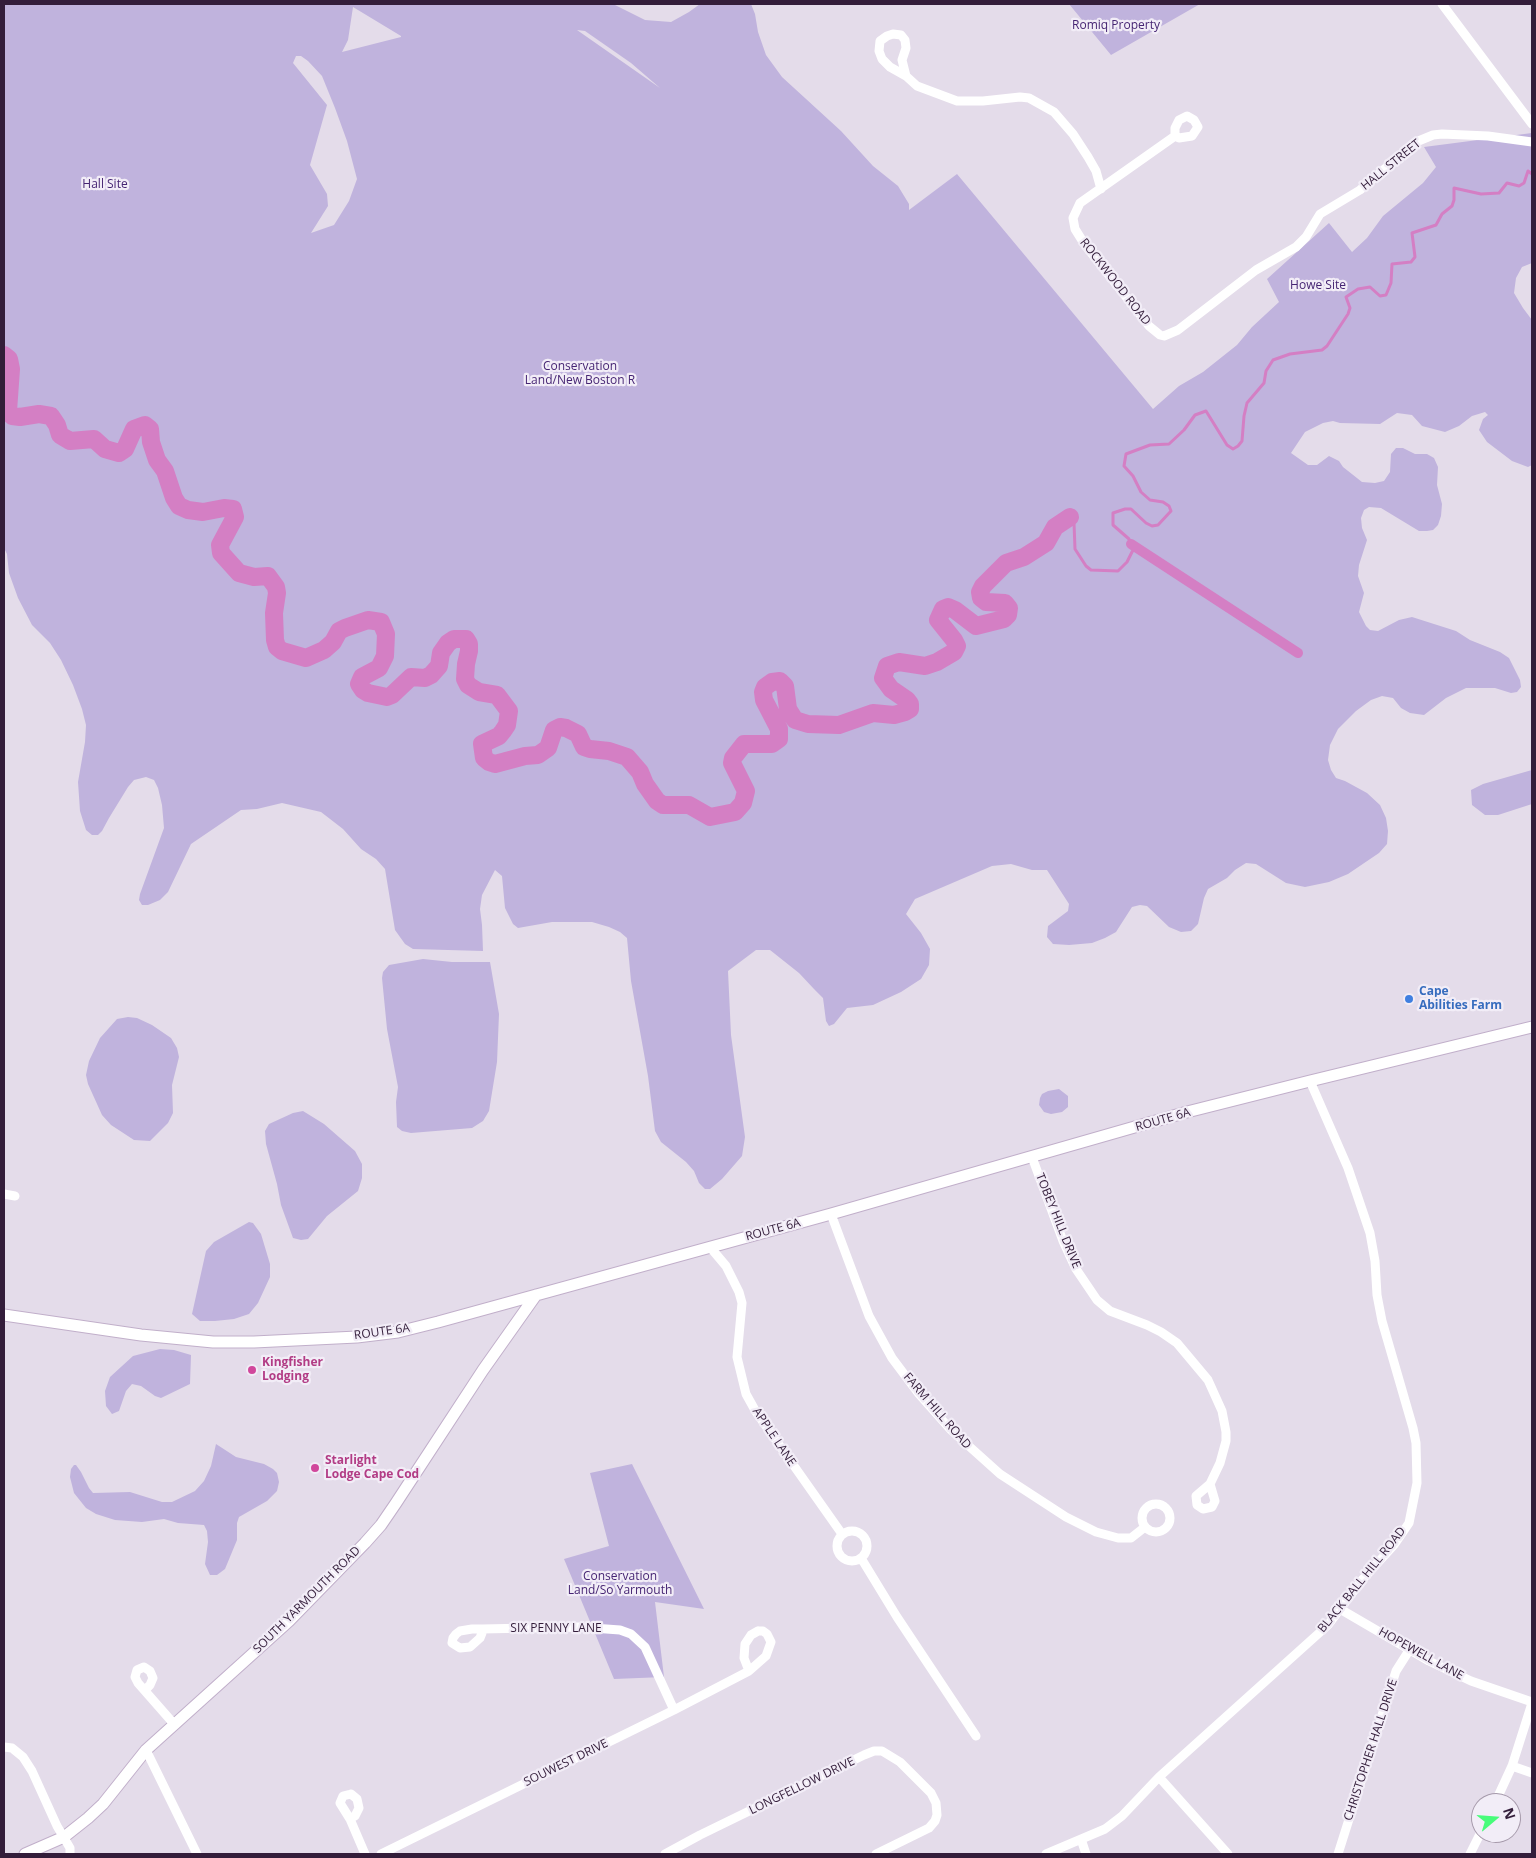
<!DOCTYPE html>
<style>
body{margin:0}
#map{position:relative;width:1536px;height:1858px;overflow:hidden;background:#e4dcea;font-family:"Open Sans",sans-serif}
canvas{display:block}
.frame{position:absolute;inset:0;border:5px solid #331d3a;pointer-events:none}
.north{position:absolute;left:1471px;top:1793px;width:50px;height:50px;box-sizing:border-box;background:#f2edf7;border:1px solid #a69aab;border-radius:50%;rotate:72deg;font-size:14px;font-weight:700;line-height:20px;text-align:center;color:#331d3a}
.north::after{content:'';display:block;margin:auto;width:18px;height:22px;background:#48fc7a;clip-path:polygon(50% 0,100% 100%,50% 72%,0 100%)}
</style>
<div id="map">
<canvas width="1536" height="1858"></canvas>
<div class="frame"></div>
<div class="north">N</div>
</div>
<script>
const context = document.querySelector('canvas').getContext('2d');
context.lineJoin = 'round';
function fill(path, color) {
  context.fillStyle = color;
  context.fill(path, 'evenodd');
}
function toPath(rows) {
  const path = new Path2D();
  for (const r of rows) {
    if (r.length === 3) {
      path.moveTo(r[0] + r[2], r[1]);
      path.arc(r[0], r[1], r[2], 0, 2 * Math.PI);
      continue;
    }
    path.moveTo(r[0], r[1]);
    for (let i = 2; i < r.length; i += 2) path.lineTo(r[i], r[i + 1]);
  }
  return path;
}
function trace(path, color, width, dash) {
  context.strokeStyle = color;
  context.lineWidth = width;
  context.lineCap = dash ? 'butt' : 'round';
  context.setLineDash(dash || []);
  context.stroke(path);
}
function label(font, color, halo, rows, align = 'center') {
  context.font = font + ' "Open Sans",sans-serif';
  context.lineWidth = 4.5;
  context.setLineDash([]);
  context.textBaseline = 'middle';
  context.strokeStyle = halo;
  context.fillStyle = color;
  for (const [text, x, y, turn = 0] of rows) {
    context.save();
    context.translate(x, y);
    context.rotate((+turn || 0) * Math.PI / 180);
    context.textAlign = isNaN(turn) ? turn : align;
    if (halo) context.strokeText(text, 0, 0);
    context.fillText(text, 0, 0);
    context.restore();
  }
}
fill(toPath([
 [4,4,613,4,645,20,671,22,689,12,700,4,751,4,755,14,758,32,766,55,782,77,841,131,873,166,898,186,909,204,909,210,957,174,1153,409,1179,386,1203,372,1237,345,1252,327,1279,302,1267,279,1329,223,1352,252,1367,238,1383,216,1423,183,1436,167,1424,147,1532,133,1532,263,1522,267,1516,278,1514,293,1523,308,1532,320,1532,465,1528,467,1512,461,1487,442,1479,430,1483,419,1488,415,1485,412,1472,416,1459,426,1445,432,1422,426,1412,415,1397,413,1380,424,1340,423,1333,421,1323,423,1305,432,1291,453,1308,465,1317,465,1329,456,1339,461,1343,467,1362,482,1375,483,1384,481,1390,472,1391,454,1396,448,1403,448,1415,454,1427,454,1434,458,1438,467,1437,485,1442,504,1441,516,1438,525,1433,530,1427,531,1419,531,1381,508,1369,507,1364,510,1361,518,1362,528,1367,540,1359,565,1358,576,1364,593,1359,612,1366,626,1370,630,1378,631,1399,620,1412,617,1456,631,1470,640,1500,652,1509,658,1520,680,1521,687,1517,692,1511,693,1495,688,1466,688,1446,698,1424,715,1410,713,1401,708,1393,698,1382,696,1371,700,1356,711,1338,729,1330,745,1328,760,1331,770,1336,778,1345,781,1367,793,1380,805,1386,818,1388,831,1387,844,1379,853,1348,874,1329,882,1305,887,1286,883,1256,864,1246,863,1235,870,1227,878,1208,889,1204,898,1198,924,1191,931,1181,932,1169,927,1147,906,1140,905,1132,907,1116,932,1105,938,1092,943,1069,945,1053,944,1047,937,1048,926,1068,911,1069,904,1047,870,1032,870,1011,864,992,866,915,899,906,914,921,933,930,949,929,965,921,979,901,992,873,1005,847,1008,834,1024,829,1026,826,1021,823,998,814,989,799,973,770,950,756,950,728,971,731,1035,745,1137,742,1156,722,1179,710,1189,705,1189,699,1183,694,1171,686,1162,661,1142,655,1131,648,1076,631,981,627,938,620,932,609,927,592,922,552,922,518,928,513,924,505,908,502,876,495,870,482,895,480,909,482,925,483,951,413,949,405,944,395,930,385,869,376,859,361,849,343,829,321,812,282,803,257,809,241,810,191,844,168,892,160,900,148,905,142,905,139,900,140,894,164,828,162,805,158,788,154,780,146,777,134,780,128,787,109,818,102,831,98,835,92,835,86,830,80,811,78,782,85,742,86,725,82,709,73,685,61,660,50,643,32,625,18,598,9,573,7,554,4,548],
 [353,7,401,36,401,37,342,52,348,40],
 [577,30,585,31,631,63,660,88],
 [296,56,301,56,308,61,322,76,335,108,347,141,357,179,349,201,334,225,311,233,328,206,327,194,310,165,327,105,293,63],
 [1069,4,1200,4,1111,55],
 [1532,770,1532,804,1498,815,1485,815,1472,805,1471,790,1483,784],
 [423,959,452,962,490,962,499,1014,497,1062,489,1111,483,1121,472,1128,411,1133,402,1131,397,1127,396,1102,398,1087,387,1029,382,978,383,972,389,965],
 [128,1017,137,1018,152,1025,171,1038,177,1048,179,1057,172,1085,173,1113,168,1123,150,1141,134,1140,111,1125,102,1115,88,1084,86,1075,89,1061,100,1038,117,1019],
 [1059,1089,1068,1096,1068,1107,1062,1112,1051,1114,1044,1112,1039,1105,1040,1098,1042,1094,1048,1091],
 [303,1111,324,1124,355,1151,362,1164,362,1178,358,1191,327,1216,308,1239,301,1240,293,1238,281,1205,277,1184,266,1144,265,1131,269,1124,293,1113],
 [249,1222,253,1223,261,1234,270,1264,270,1277,258,1303,249,1314,234,1319,215,1321,200,1321,192,1314,206,1251,214,1242],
 [160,1349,174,1350,191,1355,190,1384,161,1398,155,1396,141,1386,132,1384,126,1391,119,1411,112,1414,106,1406,105,1391,110,1377,133,1356],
 [216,1444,236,1457,264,1464,273,1469,277,1473,279,1482,277,1491,267,1501,239,1517,237,1523,237,1540,225,1569,217,1575,210,1575,205,1564,208,1542,207,1531,204,1525,178,1523,164,1519,142,1522,115,1520,96,1514,86,1508,74,1493,70,1477,71,1469,74,1465,76,1465,81,1472,89,1488,93,1493,130,1492,162,1502,172,1502,195,1491,204,1481,211,1466],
 [632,1464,704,1609,655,1602,664,1677,614,1679,564,1559,609,1546,590,1473]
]), '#c0b3dd');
trace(toPath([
 [1070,517,1074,523,1075,549,1086,566,1091,570,1118,571,1127,562,1133,550,1129,539,1113,525,1113,513,1125,509,1131,509,1146,523,1152,526,1158,525,1171,511,1169,506,1163,502,1150,500,1141,492,1133,476,1124,466,1126,454,1150,445,1169,444,1184,430,1195,415,1206,411,1227,445,1233,449,1238,446,1242,441,1244,416,1247,403,1264,383,1266,371,1273,360,1290,354,1322,350,1327,346,1348,314,1350,308,1346,297,1358,289,1370,287,1380,296,1386,295,1391,283,1392,264,1411,262,1415,257,1412,233,1436,225,1442,214,1452,206,1454,200,1454,188,1481,194,1499,193,1507,183,1519,186,1524,183,1528,171,1532,174]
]), '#d47fc4', 3);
trace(toPath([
 [1131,544,1298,653]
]), '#d47fc4', 10);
trace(toPath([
 [4,355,9,359,11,369,8,411,12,416,20,417,39,414,51,416,57,425,60,435,70,441,94,439,105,449,119,453,125,449,134,429,145,425,150,429,151,442,157,460,165,471,174,498,179,506,188,510,203,512,224,508,233,509,235,517,220,545,221,553,239,573,254,577,268,576,276,587,277,593,274,613,275,640,277,647,282,651,306,658,324,650,333,642,339,631,345,628,368,620,381,622,386,634,385,656,379,668,362,677,359,684,363,690,368,693,387,697,392,695,411,677,425,678,431,675,439,666,441,653,448,643,454,639,466,639,469,644,469,651,466,664,465,679,468,685,479,692,497,695,509,711,507,725,503,731,499,736,482,744,484,758,489,762,495,764,525,756,538,755,548,748,554,730,560,727,566,728,578,734,584,747,590,749,609,751,627,757,640,772,645,784,657,801,663,805,689,805,710,817,735,812,743,803,746,791,732,763,733,758,744,744,772,744,779,739,779,729,764,700,763,692,765,687,772,682,780,681,785,686,788,709,795,720,808,724,839,725,873,713,894,715,905,712,910,709,910,704,907,700,891,689,883,678,887,666,899,662,925,666,937,662,954,652,957,646,954,640,938,620,943,609,948,607,955,610,976,626,1004,619,1008,615,1009,608,1005,603,986,602,981,598,980,592,983,586,1006,563,1024,557,1046,543,1055,527,1070,517]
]), '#d47fc4', 18);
const secondary = toPath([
 [4,1315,141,1335,213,1342,254,1342,357,1337,398,1332,438,1322,831,1214,1187,1112,1310,1081,1532,1027],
 [25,1854,64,1837,88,1818,103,1804,146,1750,289,1621,365,1543,381,1525,396,1503,483,1370,536,1295]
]);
trace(secondary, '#c1afca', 13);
trace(toPath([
 [1442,4,1532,124],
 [906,76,890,67,882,59,879,51,880,41,887,36,893,34,901,35,905,40,906,48,902,60,906,76,917,86,957,101,983,101,1020,97,1029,98,1054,112,1073,134,1088,157,1096,171,1101,189],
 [1175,136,1175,128,1179,120,1187,116,1194,120,1198,127,1192,136,1179,138,1175,136,1080,203,1073,218,1075,229,1085,245,1149,326,1160,335,1164,336,1178,330,1256,270,1296,247,1306,237,1320,214,1360,190,1416,142,1433,135,1442,134,1488,136,1532,142],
 [1032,1157,1063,1241,1076,1269,1097,1300,1110,1311,1147,1325,1161,1332,1177,1343,1208,1380,1222,1411,1226,1432,1226,1441,1220,1463,1210,1484],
 [4,1194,15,1196],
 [831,1214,869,1316,892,1358,919,1394,951,1430,1000,1474,1066,1517,1096,1532,1118,1538,1131,1538,1145,1527],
 [710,1247,726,1266,739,1292,742,1303,737,1357,746,1394,756,1412,842,1534],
 [1210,1484,1215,1501,1212,1507,1203,1509,1197,1505,1196,1496,1210,1484],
 [1156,1518,14],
 [852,1546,15],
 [861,1558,897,1617,976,1736],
 [1340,1609,1429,1661,1471,1681,1532,1702],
 [472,1629,482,1629,482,1633,480,1638,470,1647,460,1648,452,1643,453,1638,456,1634,460,1631,472,1629],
 [482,1629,579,1627,620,1630,631,1634,645,1647,674,1710],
 [758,1631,763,1631,767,1634,771,1642,766,1656,749,1671,744,1658,745,1644,751,1635,758,1631],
 [145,1690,150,1685,153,1678,150,1671,144,1667,137,1670,135,1677,138,1683,174,1724],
 [4,1747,12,1748,23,1757,32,1771,57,1826,70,1848,70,1854],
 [146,1750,197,1854],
 [1512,1766,1532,1773],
 [1159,1777,1228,1854],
 [351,1794,357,1799,359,1808,355,1816,350,1819,340,1803,343,1796,351,1794],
 [1495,1803,1512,1766,1532,1703],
 [350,1819,365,1854],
 [1081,1839,1086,1854],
 [381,1854,674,1710,749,1671],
 [665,1854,700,1835,864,1755,874,1751,882,1751,900,1762,931,1793,936,1803,937,1815,935,1821,929,1828,876,1854],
 [1046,1854,1105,1829,1122,1816,1159,1777,1328,1625,1362,1580,1394,1545,1409,1523,1417,1483,1416,1443,1413,1428,1382,1321,1377,1295,1375,1261,1370,1233,1348,1168,1310,1081],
 [1338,1854,1396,1671,1410,1649],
 [1470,1854,1481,1832]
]), '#fff', 9);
trace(secondary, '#fff', 11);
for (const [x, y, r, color] of [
 [1409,999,5,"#3f7fe0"],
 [252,1370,5,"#d1479c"],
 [315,1468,5,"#d1479c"]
]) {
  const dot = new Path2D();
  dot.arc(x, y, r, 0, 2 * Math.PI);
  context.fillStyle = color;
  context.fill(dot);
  trace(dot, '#f2edf7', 2);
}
label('12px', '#462573', '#f2edf7', [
 ["Romiq Property",1116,26],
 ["Hall Site",105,185],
 ["Howe Site",1318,286],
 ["Conservation",580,367],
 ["Land/New Boston R",580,381],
 ["Conservation",620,1577],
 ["Land/So Yarmouth",620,1591]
]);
label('12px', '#331d3a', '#f2edf7', [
 ["HALL STREET",1391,165,-39],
 ["ROCKWOOD ROAD",1115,282,52],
 ["ROUTE 6A",1163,1120,-16],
 ["TOBEY HILL DRIVE",1058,1221,68],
 ["ROUTE 6A",773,1230,-15],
 ["ROUTE 6A",382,1332,-8],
 ["FARM HILL ROAD",937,1411,49],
 ["APPLE LANE",774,1437,56],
 ["BLACK BALL HILL ROAD",1362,1580,-51],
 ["SOUTH YARMOUTH ROAD",307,1600,-45],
 ["SIX PENNY LANE",556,1629],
 ["HOPEWELL LANE",1421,1654,29],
 ["CHRISTOPHER HALL DRIVE",1371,1750,-72],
 ["SOUWEST DRIVE",566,1763,-26],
 ["LONGFELLOW DRIVE",802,1786,-26]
]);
label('bold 12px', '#366cbe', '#f2edf7', [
 ["Cape",1419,992],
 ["Abilities Farm",1419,1006]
], 'left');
label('bold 12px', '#b23c85', '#f2edf7', [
 ["Kingfisher",262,1363],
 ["Lodging",262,1377],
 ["Starlight",325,1461],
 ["Lodge Cape Cod",325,1475]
], 'left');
</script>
